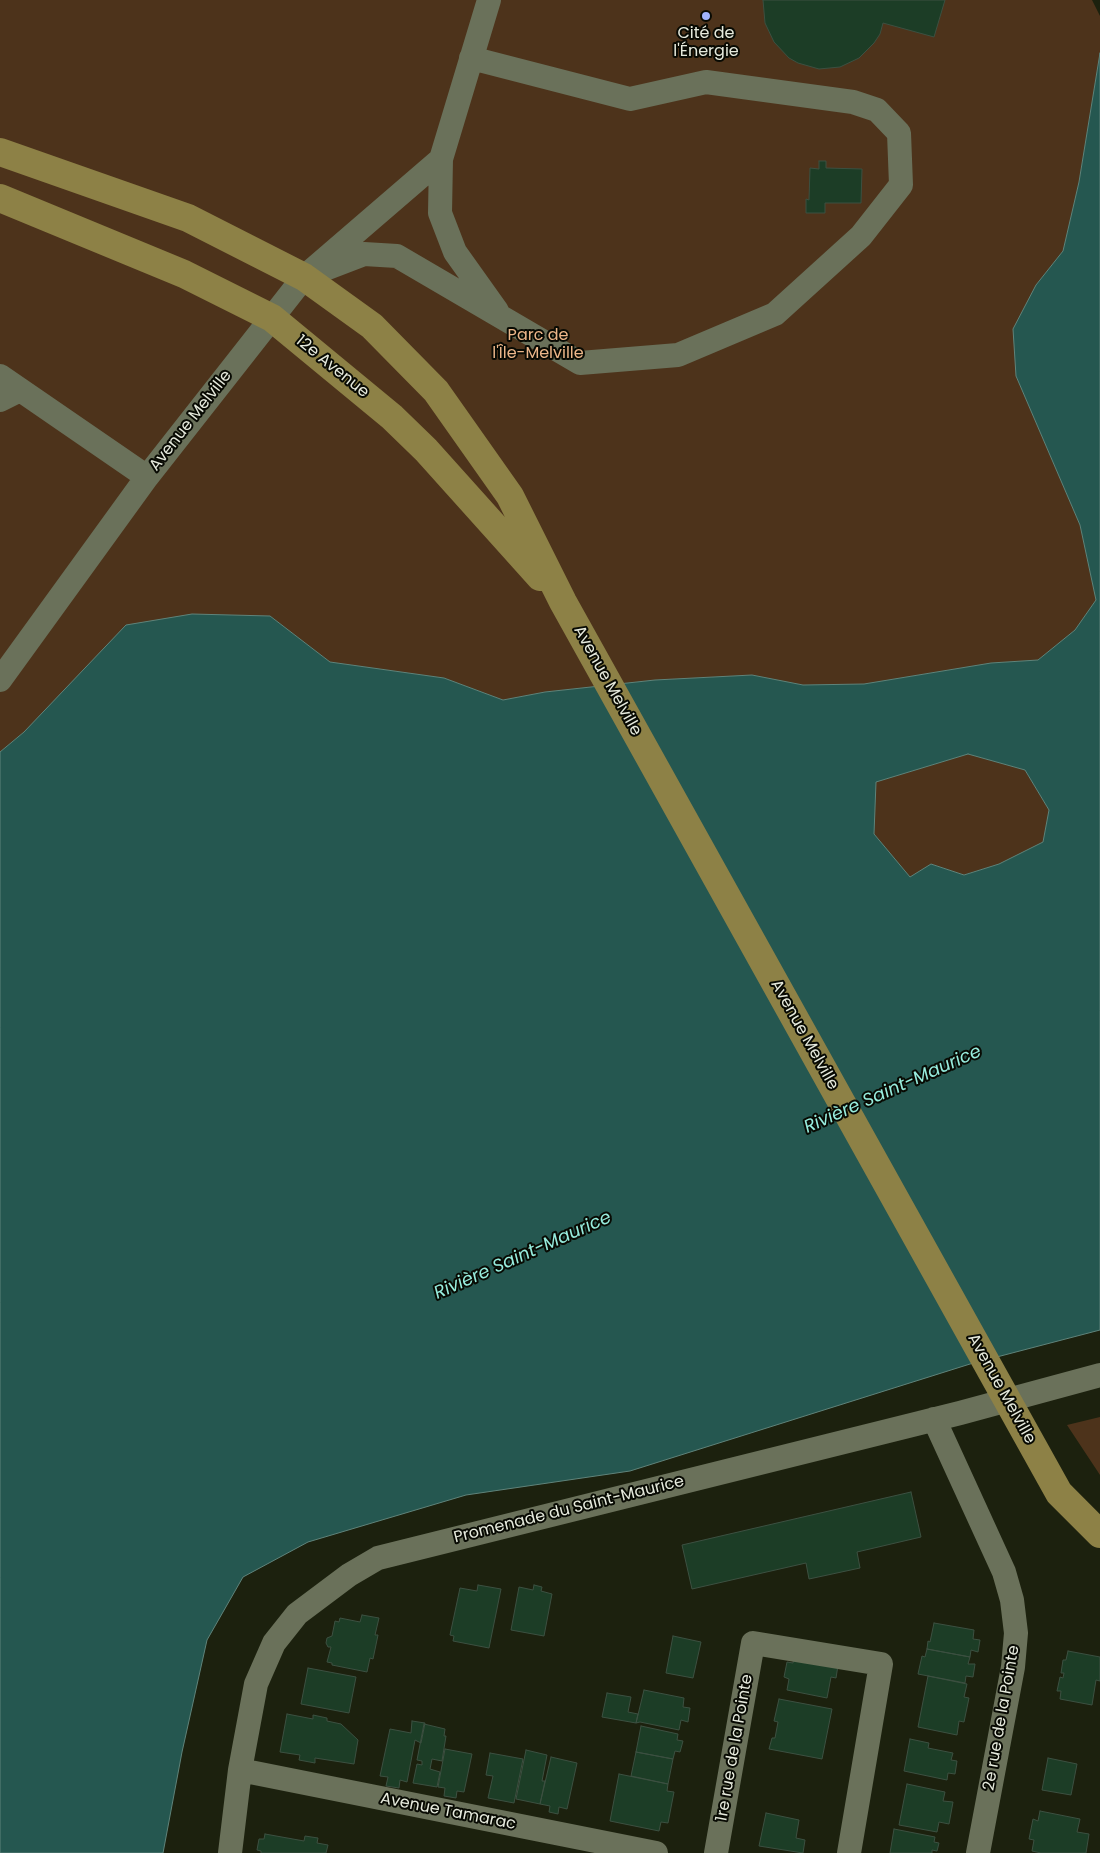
<!DOCTYPE html>
<meta charset="utf-8">
<style>
body{margin:0}
canvas{display:block;background:#1c210e}
</style>
<canvas width="1100" height="1853"></canvas>
<script>
const context = document.querySelector('canvas').getContext('2d');
context.lineJoin = 'round';
function fill(path, color) {
  context.fillStyle = color;
  context.fill(path, 'evenodd');
}
function toPath(rows) {
  const path = new Path2D();
  for (const r of rows) {
    path.moveTo(r[0], r[1]);
    for (let i = 2; i < r.length; i += 2) path.lineTo(r[i], r[i + 1]);
  }
  return path;
}
function trace(path, color, width, dash) {
  context.strokeStyle = color;
  context.lineWidth = width;
  context.lineCap = dash ? 'butt' : 'round';
  context.setLineDash(dash || []);
  context.stroke(path);
}
function label(font, color, halo, rows, align = 'center') {
  context.font = font + ' Poppins,sans-serif';
  context.lineWidth = 4;
  context.setLineDash([]);
  context.textBaseline = 'middle';
  context.strokeStyle = halo;
  context.fillStyle = color;
  for (const [text, x, y, turn = 0] of rows) {
    context.save();
    context.translate(x, y);
    context.rotate((+turn || 0) * Math.PI / 180);
    context.textAlign = isNaN(turn) ? turn : align;
    if (halo) context.strokeText(text, 0, 0);
    context.fillText(text, 0, 0);
    context.restore();
  }
}
fill(toPath([
 [0,0,1092,0,1100,16,1100,53,1079,182,1063,251,1036,285,1016,376,1080,525,1096,600,1075,630,1038,660,991,663,864,684,803,685,752,675,655,680,545,692,503,700,444,678,330,662,270,616,24,732,0,752],
 [968,754,1025,770,1049,810,1043,842,999,864,963,875,931,864,910,877,874,834,876,782],
 [1100,1417,1100,1475,1067,1425]
]), '#4d331b');
const water = toPath([
 [1100,53,1100,1330,970,1364,630,1471,466,1495,308,1542,243,1577,207,1640,182,1752,163,1853,0,1853,0,752,24,732,126,625,192,614,270,616,330,662,444,678,503,700,545,692,655,680,752,675,803,685,864,684,991,663,1038,660,1075,630,1096,600,1080,525,1016,376,1013,329,1036,285,1063,251,1079,182,1100,53],
 [968,754,1025,770,1049,810,1043,842,999,864,964,875,931,864,910,877,874,834,876,782,968,754]
]);
fill(water, '#255750');
trace(water, '#5f837a', 1);
const building = toPath([
 [763,0,945,0,934,37,883,23,880,34,874,43,859,58,840,67,819,69,798,63,789,58,774,42,765,23,763,0],
 [819,161,826,161,826,168,862,169,861,203,825,203,825,213,806,213,806,199,809,200,810,168,819,169,819,161],
 [911,1492,921,1537,857,1552,860,1568,809,1579,806,1563,692,1589,682,1545,911,1492],
 [478,1585,501,1589,489,1648,453,1641,454,1636,450,1635,460,1588,477,1591,478,1585],
 [534,1585,542,1587,541,1591,552,1594,544,1636,511,1630,519,1587,533,1590,534,1585],
 [362,1615,379,1618,375,1635,378,1635,373,1659,370,1658,367,1672,332,1665,332,1663,327,1662,331,1647,328,1647,326,1643,327,1638,332,1636,335,1621,339,1622,340,1618,360,1622,362,1615],
 [934,1623,974,1630,973,1639,980,1640,978,1652,971,1650,970,1657,927,1649,928,1641,930,1642,934,1623],
 [673,1636,701,1642,693,1678,666,1673,673,1636],
 [927,1649,970,1657,968,1664,975,1664,973,1677,966,1676,965,1683,918,1674,922,1656,925,1657,927,1649],
 [795,1650,839,1659,836,1678,831,1677,827,1698,787,1690,789,1679,784,1677,787,1662,793,1663,795,1650],
 [1068,1651,1100,1657,1100,1681,1096,1680,1092,1705,1060,1699,1061,1691,1057,1691,1060,1677,1063,1678,1064,1673,1061,1673,1063,1660,1066,1660,1068,1651],
 [308,1668,356,1677,349,1713,301,1704,308,1668],
 [928,1676,967,1684,964,1697,969,1698,964,1722,959,1721,957,1735,918,1727,928,1676],
 [644,1690,684,1698,683,1707,690,1708,688,1722,681,1720,679,1730,640,1722,636,1723,644,1690],
 [607,1693,631,1697,628,1712,638,1714,636,1723,602,1717,607,1693],
 [779,1699,832,1709,822,1759,769,1749,772,1738,775,1738,778,1722,774,1721,779,1699],
 [287,1714,313,1719,313,1715,327,1718,327,1721,341,1724,358,1740,354,1764,315,1758,315,1763,299,1760,300,1755,280,1752,287,1714],
 [412,1721,425,1723,421,1743,415,1740,407,1782,400,1780,399,1788,386,1786,388,1777,380,1776,390,1729,411,1733,412,1721],
 [424,1724,445,1729,444,1736,446,1736,442,1761,432,1759,430,1769,440,1772,437,1787,413,1783,417,1764,422,1765,422,1761,417,1760,424,1724],
 [641,1726,678,1734,677,1740,683,1741,680,1752,675,1751,673,1759,636,1752,641,1726],
 [910,1739,929,1743,928,1748,953,1753,951,1760,957,1761,955,1774,948,1773,947,1780,904,1771,910,1739],
 [445,1749,472,1754,464,1792,457,1791,456,1798,444,1796,445,1788,438,1787,445,1749],
 [526,1750,547,1755,542,1781,545,1781,540,1804,516,1799,526,1750],
 [636,1752,673,1759,668,1784,631,1776,636,1752],
 [490,1753,523,1759,514,1803,488,1798,493,1776,486,1775,490,1753],
 [551,1757,577,1763,567,1809,559,1807,558,1814,549,1812,550,1806,540,1804,551,1757],
 [1048,1758,1077,1764,1071,1795,1042,1790,1048,1758],
 [619,1774,668,1784,667,1791,674,1792,668,1823,661,1822,659,1831,610,1821,619,1774],
 [907,1784,945,1792,943,1801,953,1802,949,1824,939,1822,937,1832,899,1825,907,1784],
 [1040,1811,1080,1819,1077,1832,1089,1834,1086,1853,1041,1853,1032,1851,1034,1840,1029,1839,1033,1819,1038,1821,1040,1811],
 [766,1813,799,1820,796,1838,805,1840,803,1853,759,1846,766,1813],
 [894,1829,935,1837,934,1842,939,1843,937,1851,932,1850,932,1853,890,1853,894,1829],
 [265,1834,304,1841,305,1836,318,1838,317,1843,328,1845,326,1853,261,1853,261,1851,257,1850,259,1839,264,1839,265,1834]
]);
fill(building, '#1c3d26');
trace(building, '#3c5041', 1);
trace(toPath([
 [441,159,440,213,455,252,497,311],
 [304,277,364,254,397,256,580,363,678,355,775,314,861,236,901,185,899,133,877,110,853,102,706,82,630,99,471,58],
 [0,376,147,477],
 [0,400,20,390],
 [0,680,147,477,304,277,441,159,489,0],
 [934,1419,1004,1572,1012,1600,1016,1633,1013,1667,978,1853],
 [240,1770,656,1853],
 [230,1853,240,1770,256,1684,274,1643,297,1614,349,1575,378,1558,960,1413,1100,1375],
 [716,1853,753,1643,881,1664,849,1853]
]), '#6a715a', 24);
trace(toPath([
 [0,152,188,218,304,277,372,326,436,391,510,496,563,602,1059,1493,1100,1534],
 [0,198,184,274,272,318,392,417,426,450,540,577]
]), '#8d8146', 28);
for (const [x, y, r, color] of [
 [706,16,5,"#a0b3fd"]
]) {
  const dot = new Path2D();
  dot.arc(x, y, r, 0, 2 * Math.PI);
  context.fillStyle = color;
  context.fill(dot);
  trace(dot, '#080a03', 2);
}
label('16px', '#e6eadd', '#080a03', [
 ["Cité de",706,34],
 ["l'Énergie",706,52]
]);
label('16px', '#ecb689', '#080a03', [
 ["Parc de",538,336],
 ["l'Île-Melville",538,354]
]);
label('16px', '#e6eadd', '#080a03', [
 ["12e Avenue",332,367,39],
 ["Avenue Melville",191,421,-52],
 ["Avenue Melville",607,681,61],
 ["Avenue Melville",804,1035,61],
 ["Avenue Melville",1001,1389,61],
 ["Promenade du Saint-Maurice",569,1510,-14],
 ["2e rue de la Pointe",1002,1718,-80],
 ["1re rue de la Pointe",735,1748,-80],
 ["Avenue Tamarac",448,1812,11]
]);
label('italic 18px', '#97edde', '#080a03', [
 ["Rivière Saint-Maurice",893,1090,-24],
 ["Rivière Saint-Maurice",523,1256,-24]
]);
</script>
